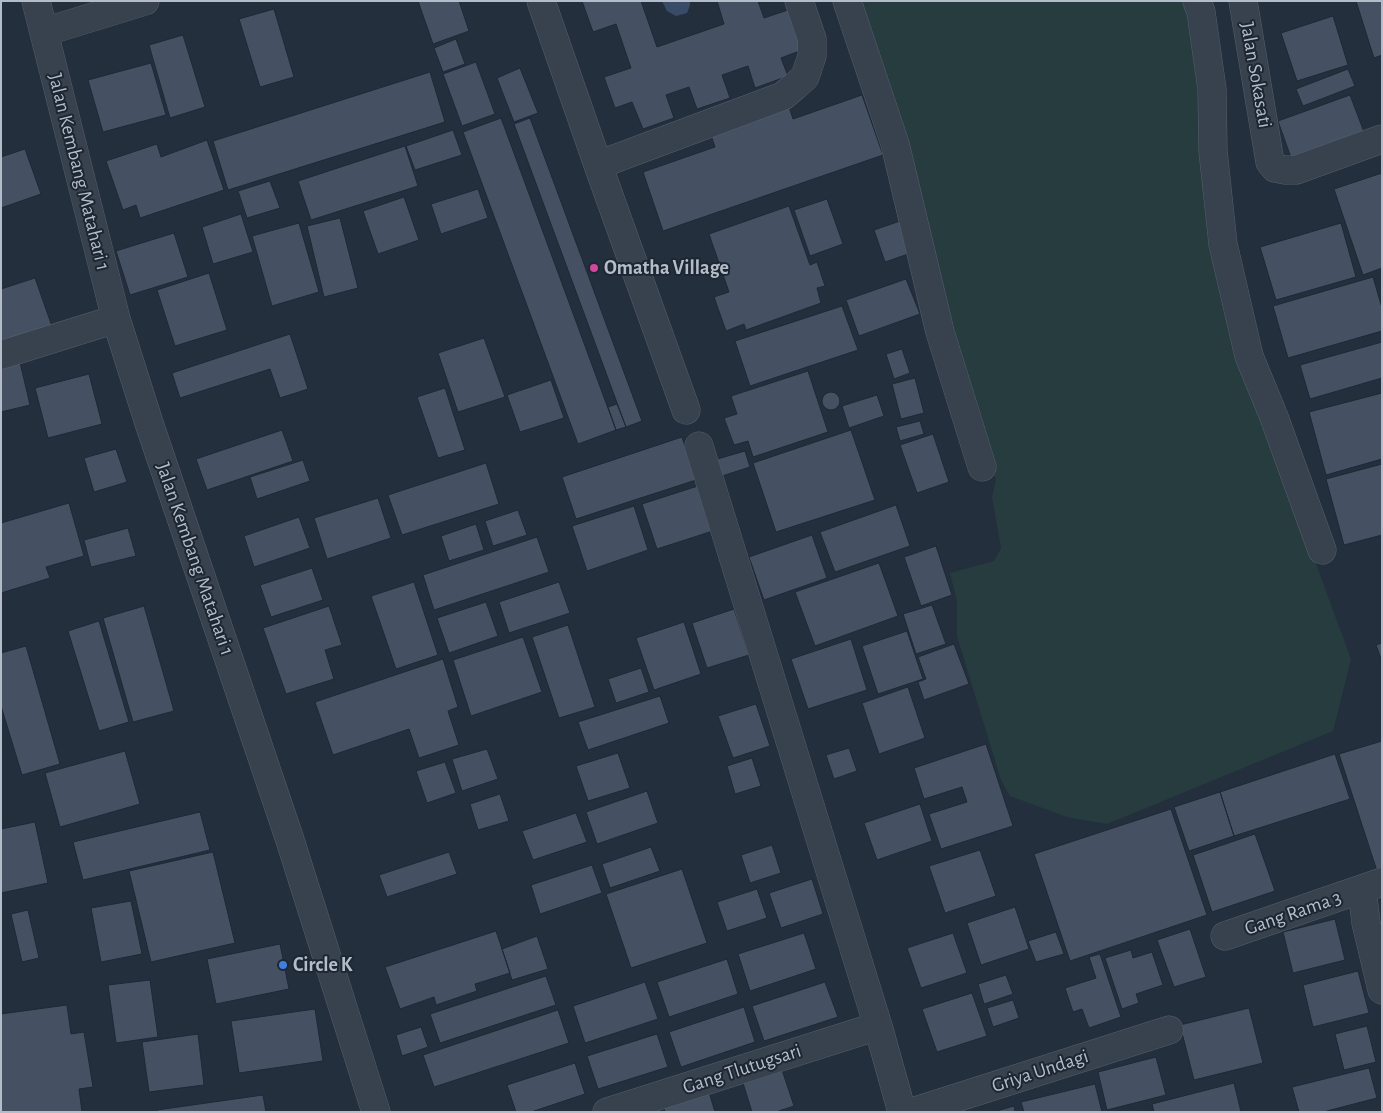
<!DOCTYPE html>
<style>
body{margin:0}
#map{position:relative;width:1383px;height:1113px;overflow:hidden;background:#242f3e;font-family:"Alegreya Sans",sans-serif}
canvas{display:block}
.frame{position:absolute;inset:0;border:2px solid #b4bcc9;pointer-events:none}
</style>
<div id="map">
<canvas width="1383" height="1113"></canvas>
<div class="frame"></div>
</div>
<script>
const context = document.querySelector('canvas').getContext('2d');
context.lineJoin = 'round';
function fill(path, color) {
  context.fillStyle = color;
  context.fill(path, 'evenodd');
}
function toPath(rows) {
  const path = new Path2D();
  for (const r of rows) {
    if (r.length === 3) {
      path.moveTo(r[0] + r[2], r[1]);
      path.arc(r[0], r[1], r[2], 0, 2 * Math.PI);
      continue;
    }
    path.moveTo(r[0], r[1]);
    for (let i = 2; i < r.length; i += 2) path.lineTo(r[i], r[i + 1]);
  }
  return path;
}
function trace(path, color, width, dash) {
  context.strokeStyle = color;
  context.lineWidth = width;
  context.lineCap = dash ? 'butt' : 'round';
  context.setLineDash(dash || []);
  context.stroke(path);
}
function label(font, color, halo, rows, align = 'center') {
  context.font = font + ' "Alegreya Sans",sans-serif';
  context.lineWidth = 4;
  context.setLineDash([]);
  context.textBaseline = 'middle';
  context.strokeStyle = halo;
  context.fillStyle = color;
  for (const [text, x, y, turn = 0] of rows) {
    context.save();
    context.translate(x, y);
    context.rotate((+turn || 0) * Math.PI / 180);
    context.textAlign = isNaN(turn) ? turn : align;
    if (halo) context.strokeText(text, 0, 0);
    context.fillText(text, 0, 0);
    context.restore();
  }
}
fill(toPath([
 [858,1,1187,1,1260,412,1351,659,1333,731,1107,824,1067,817,1010,796,1001,780,957,636,957,601,950,573,994,561,1001,548,992,497,996,480,967,395]
]), '#263c3f');
fill(toPath([
 [662,1,690,1,690,5,687,13,676,16,667,11]
]), '#394c67');
const building = toPath([
 [418,1,459,1,469,31,433,44,418,1],
 [582,1,641,1,657,47,724,24,717,1,758,1,764,18,788,10,802,50,781,58,788,76,755,88,748,66,722,75,730,98,697,109,689,87,666,95,674,118,643,129,632,102,615,108,604,77,631,68,616,24,593,32,582,1],
 [1356,1,1382,1,1382,55,1374,58,1356,1],
 [274,9,294,77,260,87,239,19,274,9],
 [1333,16,1348,65,1297,81,1281,33,1333,16],
 [183,35,205,107,170,118,149,45,183,35],
 [456,39,465,64,443,72,434,48,456,39],
 [476,62,495,114,462,126,443,74,476,62],
 [151,63,166,115,103,132,88,80,151,63],
 [520,68,538,113,514,122,497,78,520,68],
 [1348,69,1355,86,1303,106,1296,89,1348,69],
 [430,72,445,122,228,190,213,141,430,72],
 [862,95,883,155,663,231,643,172,715,147,711,135,789,107,793,119,862,95],
 [1350,95,1367,140,1294,166,1278,121,1350,95],
 [501,118,616,430,578,444,463,132,501,118],
 [530,118,642,421,626,427,514,124,530,118],
 [453,130,462,155,415,170,406,146,453,130],
 [207,140,224,190,140,218,136,205,123,210,106,161,157,144,161,157,207,140],
 [405,146,418,186,311,220,298,181,405,146],
 [25,149,41,194,1,208,1,157,25,149],
 [1382,173,1382,268,1363,275,1334,189,1382,173],
 [270,181,280,208,247,218,238,191,270,181],
 [478,189,488,218,441,234,431,204,478,189],
 [404,197,419,240,378,254,363,211,404,197],
 [827,199,843,244,810,256,794,210,827,199],
 [789,206,810,265,817,262,825,286,817,288,821,303,746,330,744,324,726,331,714,297,729,292,709,234,789,206],
 [241,214,253,252,213,264,202,227,241,214],
 [340,218,358,288,324,297,307,226,340,218],
 [906,219,917,251,885,262,874,230,906,219],
 [299,223,319,292,272,306,252,236,299,223],
 [1341,223,1356,277,1276,300,1260,247,1341,223],
 [174,233,188,277,130,295,116,251,174,233],
 [209,273,227,330,175,346,157,290,209,273],
 [1373,277,1382,308,1382,331,1288,358,1273,306,1373,277],
 [35,278,54,332,1,350,1,289,35,278],
 [906,279,920,314,859,336,846,300,906,279],
 [842,306,858,350,750,386,735,341,842,306],
 [290,334,308,389,280,398,270,369,180,398,172,373,290,334],
 [484,338,505,397,458,412,438,353,484,338],
 [1382,342,1382,378,1310,399,1300,365,1382,342],
 [902,349,910,373,894,379,886,354,902,349],
 [19,358,30,405,1,412,1,362,19,358],
 [808,371,828,432,753,457,748,441,734,445,724,418,737,414,731,396,808,371],
 [89,374,102,424,48,438,35,388,89,374],
 [915,378,924,413,901,419,892,384,915,378],
 [551,380,564,418,520,432,507,395,551,380],
 [445,388,465,450,438,458,417,397,445,388],
 [831,401,9],
 [1382,393,1382,459,1326,475,1309,412,1382,393],
 [877,395,884,416,849,428,842,406,877,395],
 [617,404,626,427,616,430,608,407,617,404],
 [920,421,924,434,900,441,896,427,920,421],
 [282,430,293,461,207,490,196,459,282,430],
 [851,430,875,500,776,532,753,463,851,430],
 [933,434,949,482,917,493,900,445,933,434],
 [682,437,696,480,576,519,562,477,682,437],
 [116,449,127,482,94,492,84,458,116,449],
 [745,451,750,467,719,477,714,460,745,451],
 [303,460,310,481,257,499,250,477,303,460],
 [486,463,499,504,402,535,388,495,486,463],
 [1382,464,1382,535,1344,545,1326,479,1382,464],
 [701,485,716,530,657,549,642,504,701,485],
 [378,498,391,538,327,559,314,518,378,498],
 [69,503,84,556,46,567,50,578,1,593,1,523,69,503],
 [896,505,910,546,835,572,820,532,896,505],
 [634,506,648,550,587,571,572,526,634,506],
 [518,510,527,535,493,546,485,521,518,510],
 [299,517,310,548,254,567,244,536,299,517],
 [476,524,484,550,449,561,441,536,476,524],
 [128,528,136,556,91,567,84,540,128,528],
 [812,535,827,578,764,600,749,557,812,535],
 [537,537,549,572,434,610,423,575,537,537],
 [936,546,952,595,921,606,904,557,936,546],
 [879,563,898,616,815,646,795,592,879,563],
 [312,568,323,600,271,617,260,585,312,568],
 [414,582,438,655,396,669,371,596,414,582],
 [559,582,570,613,509,633,499,602,559,582],
 [486,602,498,636,449,653,437,618,486,602],
 [932,605,946,644,916,654,903,614,932,605],
 [144,606,174,711,133,722,103,618,144,606],
 [329,606,342,645,325,650,334,679,286,694,263,628,329,606],
 [734,609,749,655,707,668,692,623,734,609],
 [99,621,129,722,99,731,68,631,99,621],
 [684,622,701,674,654,690,636,638,684,622],
 [568,625,595,707,559,718,532,637,568,625],
 [907,631,923,679,878,694,862,646,907,631],
 [523,637,542,692,471,716,453,660,523,637],
 [851,639,867,690,808,709,791,659,851,639],
 [1382,643,1382,661,1376,645,1382,643],
 [954,644,969,684,924,700,918,682,926,679,918,657,954,644],
 [26,646,60,764,22,775,1,706,1,653,26,646],
 [443,659,458,707,448,711,459,745,419,758,409,729,333,755,315,702,443,659],
 [641,668,649,692,616,703,608,679,641,668],
 [908,687,925,738,879,754,862,703,908,687],
 [660,696,669,723,588,750,578,722,660,696],
 [756,704,770,746,733,758,718,716,756,704],
 [1382,741,1382,869,1377,871,1339,754,1382,741],
 [986,744,1013,826,941,849,929,814,967,802,962,787,924,799,914,768,986,744],
 [849,748,857,771,834,779,826,755,849,748],
 [487,749,498,779,462,791,452,759,487,749],
 [125,751,140,804,60,827,45,773,125,751],
 [618,753,630,788,588,801,576,766,618,753],
 [1335,754,1350,799,1234,836,1220,792,1335,754],
 [752,758,761,786,735,794,727,766,752,758],
 [445,762,456,793,427,803,416,771,445,762],
 [647,791,658,823,597,844,586,812,647,791],
 [1220,792,1234,836,1189,851,1174,807,1220,792],
 [500,794,509,821,478,830,470,804,500,794],
 [920,804,932,841,877,860,864,823,920,804],
 [1171,809,1207,915,1070,961,1034,854,1171,809],
 [200,812,210,850,83,880,73,842,200,812],
 [576,813,587,842,533,860,522,831,576,813],
 [35,822,48,883,1,893,1,829,35,822],
 [1255,834,1275,891,1212,912,1193,855,1255,834],
 [772,845,781,873,750,883,741,855,772,845],
 [651,847,660,871,610,888,602,864,651,847],
 [980,850,996,896,945,913,929,866,980,850],
 [213,852,235,943,151,962,129,871,213,852],
 [449,852,457,874,387,897,379,875,449,852],
 [592,865,602,893,540,914,531,885,592,865],
 [682,869,707,943,631,968,606,894,682,869],
 [812,879,823,914,781,928,769,893,812,879],
 [757,889,767,918,727,931,717,902,757,889],
 [131,901,142,954,101,962,91,908,131,901],
 [1015,907,1029,949,981,965,967,923,1015,907],
 [28,910,39,958,22,962,11,914,28,910],
 [1335,919,1345,960,1293,973,1283,932,1335,919],
 [1190,929,1206,977,1174,987,1157,940,1190,929],
 [496,931,510,973,475,984,477,991,436,1005,434,997,400,1009,385,967,496,931],
 [1056,932,1064,954,1036,962,1028,941,1056,932],
 [804,933,816,969,750,991,738,954,804,933],
 [953,933,967,973,921,988,907,948,953,933],
 [537,936,548,969,512,980,502,949,537,936],
 [280,944,289,989,216,1004,207,959,280,944],
 [1131,950,1133,958,1152,952,1163,985,1136,994,1139,1003,1122,1009,1105,958,1131,950],
 [1100,954,1121,1017,1089,1028,1082,1009,1073,1012,1065,988,1096,978,1089,957,1100,954],
 [727,959,738,994,669,1017,657,982,727,959],
 [1358,971,1369,1013,1313,1027,1303,985,1358,971],
 [1006,975,1013,994,984,1004,978,984,1006,975],
 [546,976,556,1005,440,1043,430,1014,546,976],
 [150,980,158,1037,116,1043,108,985,150,980],
 [645,982,658,1019,585,1043,573,1006,645,982],
 [825,982,838,1017,764,1041,752,1006,825,982],
 [972,993,987,1036,937,1052,922,1009,972,993],
 [1013,1000,1019,1018,993,1027,987,1008,1013,1000],
 [67,1005,71,1034,84,1032,93,1087,79,1089,82,1112,1,1112,1,1014,67,1005],
 [744,1007,755,1042,681,1067,669,1032,744,1007],
 [1249,1008,1263,1063,1194,1080,1180,1025,1249,1008],
 [315,1009,323,1061,239,1073,231,1021,315,1009],
 [558,1010,569,1043,434,1087,423,1055,558,1010],
 [1367,1026,1376,1062,1344,1070,1335,1034,1367,1026],
 [421,1027,428,1047,402,1056,396,1035,421,1027],
 [198,1034,204,1085,149,1092,142,1042,198,1034],
 [657,1034,668,1067,598,1089,587,1056,657,1034],
 [1156,1057,1166,1095,1107,1110,1098,1072,1156,1057],
 [575,1063,585,1094,531,1112,516,1112,507,1085,575,1063],
 [1369,1068,1377,1098,1323,1112,1299,1112,1292,1087,1369,1068],
 [782,1070,794,1106,776,1112,752,1112,743,1083,782,1070],
 [1234,1083,1241,1112,1154,1112,1152,1104,1234,1083],
 [1095,1084,1102,1112,1024,1112,1021,1102,1095,1084],
 [709,1092,715,1112,665,1112,663,1106,709,1092],
 [263,1095,266,1112,158,1112,157,1110,263,1095],
 [1014,1106,1015,1112,993,1112,1014,1106]
]);
fill(building, '#455162');
trace(building, '#1f2835', 1);
const minor = toPath([
 [36,1,116,319,149,423,289,837,376,1112],
 [541,1,598,165,686,410],
 [847,1,895,144,940,332,982,467],
 [1197,1,1201,12,1212,89,1213,151,1223,244,1249,356,1274,417,1322,550],
 [1243,1,1270,162,1275,168,1285,170,1296,170,1382,139],
 [44,32,145,1],
 [598,165,783,96,795,86,805,77,812,56,812,39,799,1],
 [1,355,116,319],
 [699,446,878,1026,902,1112],
 [1362,889,1366,923,1382,990],
 [1225,936,1382,882],
 [607,1112,878,1026],
 [912,1112,1169,1030]
]);
trace(minor, '#565f6c', 29);
trace(minor, '#38414e', 28);
for (const [x, y, r, color] of [
 [594,268,5,"#d1479c"],
 [283,965,5,"#3f7fe0"]
]) {
  const dot = new Path2D();
  dot.arc(x, y, r, 0, 2 * Math.PI);
  context.fillStyle = color;
  context.fill(dot);
  trace(dot, '#1d2633', 2);
}
label('20px', '#b4bcc9', '#1d2633', [
 ["Jalan Sokasati",1256,75,80],
 ["Jalan Kembang Matahari 1",79,172,76],
 ["Jalan Kembang Matahari 1",195,559,71],
 ["Gang Rama 3",1293,913,-19],
 ["Gang Tlutugsari",742,1069,-18],
 ["Griya Undagi",1040,1071,-18]
]);
label('bold 20px', '#b4bcc9', '#1d2633', [
 ["Omatha Village",604,268],
 ["Circle K",293,965]
], 'left');
</script>
